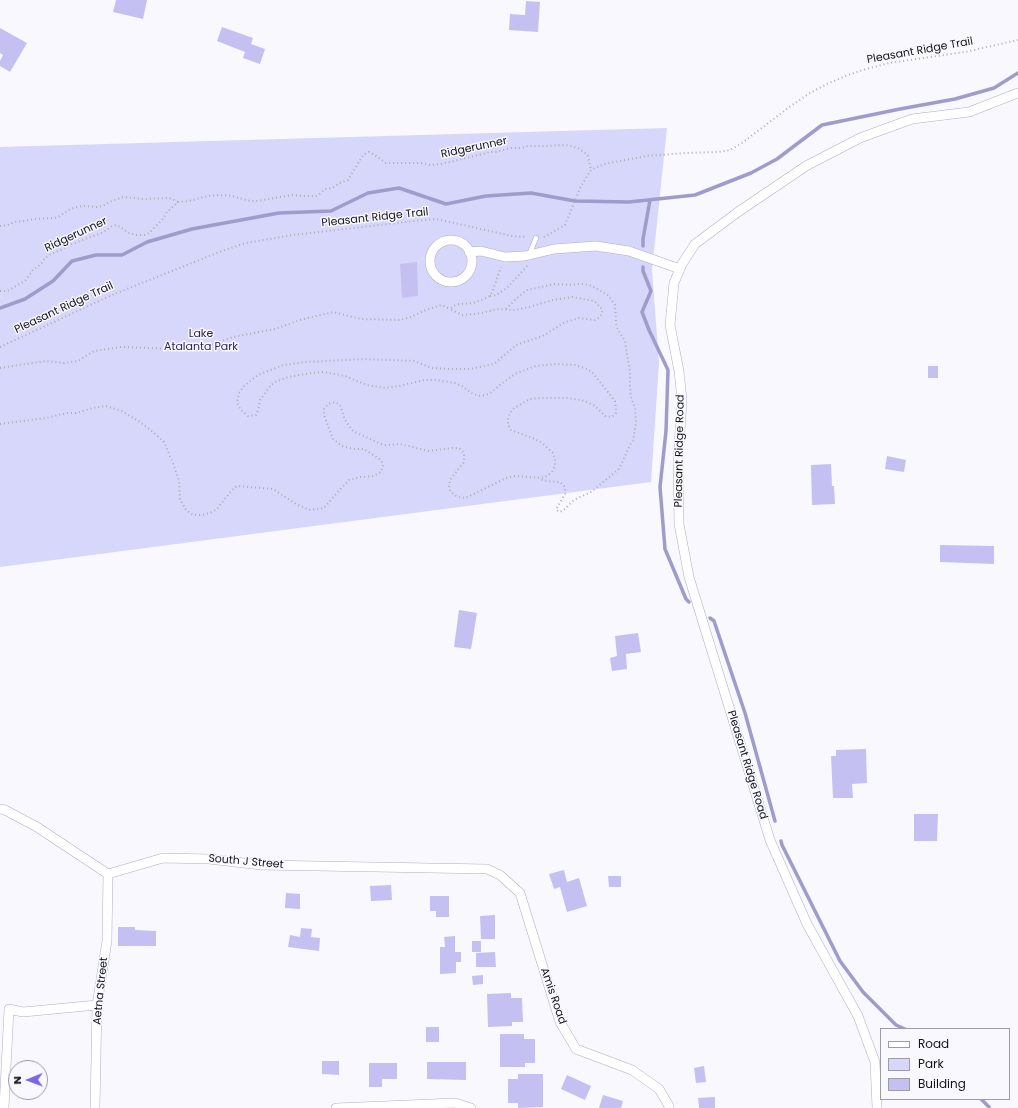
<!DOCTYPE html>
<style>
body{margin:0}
#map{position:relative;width:1018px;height:1108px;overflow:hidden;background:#f8f8fe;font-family:Poppins,sans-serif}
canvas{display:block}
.legend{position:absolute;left:880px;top:1028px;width:130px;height:72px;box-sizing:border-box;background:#f8f8fe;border:1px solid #9c9ca4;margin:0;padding:5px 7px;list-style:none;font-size:12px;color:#13131c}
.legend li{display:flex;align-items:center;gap:8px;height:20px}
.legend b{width:20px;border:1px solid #9c9ca4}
.north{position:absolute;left:8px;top:1060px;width:40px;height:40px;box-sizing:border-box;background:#f8f8fe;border:1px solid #9c9ca4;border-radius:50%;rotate:269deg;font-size:11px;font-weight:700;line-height:16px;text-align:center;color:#13131c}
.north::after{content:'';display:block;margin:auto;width:14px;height:18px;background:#7c67e3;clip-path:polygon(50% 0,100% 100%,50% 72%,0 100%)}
</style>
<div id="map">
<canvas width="1018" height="1108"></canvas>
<ul class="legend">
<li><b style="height:5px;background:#fff"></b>Road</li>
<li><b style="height:11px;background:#d7d6fb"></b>Park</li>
<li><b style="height:11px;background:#c4c1f2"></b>Building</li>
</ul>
<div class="north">N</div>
</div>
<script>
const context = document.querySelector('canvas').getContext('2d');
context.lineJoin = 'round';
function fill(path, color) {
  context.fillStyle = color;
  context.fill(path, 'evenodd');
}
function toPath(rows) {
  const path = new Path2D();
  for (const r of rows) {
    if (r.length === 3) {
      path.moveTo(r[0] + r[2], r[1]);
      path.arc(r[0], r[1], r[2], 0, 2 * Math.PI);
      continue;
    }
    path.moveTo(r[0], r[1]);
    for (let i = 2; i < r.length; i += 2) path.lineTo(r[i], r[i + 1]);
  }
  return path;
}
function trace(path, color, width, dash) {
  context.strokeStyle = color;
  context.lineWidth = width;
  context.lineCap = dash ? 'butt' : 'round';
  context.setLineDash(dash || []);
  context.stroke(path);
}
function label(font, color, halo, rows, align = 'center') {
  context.font = font + ' Poppins,sans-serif';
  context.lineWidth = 3;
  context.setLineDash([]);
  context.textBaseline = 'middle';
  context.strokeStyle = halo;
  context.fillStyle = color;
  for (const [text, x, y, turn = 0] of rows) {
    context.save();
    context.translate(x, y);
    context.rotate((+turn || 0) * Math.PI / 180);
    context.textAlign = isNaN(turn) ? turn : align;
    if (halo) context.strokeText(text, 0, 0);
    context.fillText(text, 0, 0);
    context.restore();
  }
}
fill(toPath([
 [667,128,652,270,659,363,651,482,0,567,0,147]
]), '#d7d6fb');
trace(toPath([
 [643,246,643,239,650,200],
 [643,267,643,271,651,291,642,312,649,330,668,370,666,431,660,487,665,549,686,599,689,602],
 [0,308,25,299,53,281,72,261,96,255,122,255,147,242,192,229,279,213,331,211,368,193,399,188,446,204,486,196,531,193,575,201,629,202,695,195,751,173,777,159,822,125,900,109,955,99,994,88,1018,73],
 [710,618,714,621,745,713,775,821],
 [781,841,782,845,840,961,863,992,896,1025,905,1029],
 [981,1099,989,1107]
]), '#9f9ccb', 3.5);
fill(toPath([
 [116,0,147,0,143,19,113,12],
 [526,1,540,2,538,32,509,30,510,14,525,15],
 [222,27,253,38,251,44,265,49,260,64,243,58,245,52,217,41],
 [0,28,27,43,10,72,0,66,0,61,3,55,0,53],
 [417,262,418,296,402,298,400,264],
 [928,366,938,366,938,378,928,378],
 [887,456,906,460,904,472,885,469],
 [831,464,832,486,834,486,835,504,812,505,811,465],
 [940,545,994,546,994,564,940,562],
 [459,610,477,613,471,649,454,647],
 [638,633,641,652,626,654,627,669,612,671,610,658,617,656,615,636],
 [866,749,867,783,852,784,853,798,833,798,831,756,836,756,836,750],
 [914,814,938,814,937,841,914,841],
 [564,870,567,882,579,878,587,906,567,912,560,887,554,889,549,874],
 [608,876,621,876,621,887,609,887],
 [391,885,392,900,371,901,370,886],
 [286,893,300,894,300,909,285,908],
 [430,896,449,896,449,917,436,917,436,911,430,911],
 [495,915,495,939,481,939,480,916],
 [118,927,135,927,135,930,156,931,156,946,118,946],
 [301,928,312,929,311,937,320,938,319,951,288,947,290,935,300,937],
 [455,936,455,952,461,952,461,962,456,962,456,973,440,974,440,947,445,947,444,937],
 [472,941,481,941,481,952,472,952],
 [495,952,496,967,476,967,476,953],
 [483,975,483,984,473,985,472,976],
 [511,993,511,998,522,998,523,1022,512,1022,512,1026,488,1027,487,994],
 [426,1027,439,1027,439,1042,426,1042],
 [500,1034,524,1034,524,1039,535,1039,535,1063,525,1063,525,1067,500,1067],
 [322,1061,339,1061,339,1075,322,1074],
 [427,1062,466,1062,466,1080,427,1079],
 [369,1063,397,1063,397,1079,382,1079,382,1087,369,1087],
 [704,1066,706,1082,696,1083,694,1068],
 [518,1074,543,1074,543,1107,518,1108,518,1103,508,1103,508,1079,518,1079],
 [567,1075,591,1086,585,1100,561,1089],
 [603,1095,623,1101,621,1108,599,1108],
 [715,1097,715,1108,699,1108,698,1098]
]), '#c4c1f2');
const lane = toPath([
 [529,255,536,238]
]);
const street = toPath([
 [451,261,21],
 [469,252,481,251,505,257,525,256,554,249,596,246,629,251,680,269],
 [0,809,5,810,37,827,108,874,163,858,209,859,261,865,487,869,500,875,520,893,560,1022,576,1049,632,1070,659,1089,669,1106,669,1108],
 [4,1108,9,1009,23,1012,97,1005],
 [95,1108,97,1005,107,941,108,874],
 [336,1108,455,1103,471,1108],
 [877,1108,875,1062,858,1016,807,924,770,840,689,577,679,524,678,462,682,400,679,371,670,325,674,283,682,264,695,244,738,212,806,166,860,138,912,119,969,112,1018,93]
]);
trace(lane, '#afaec8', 5.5);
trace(street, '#afaec8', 10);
trace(toPath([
 [0,226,8,225,14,222,24,221,34,219,54,218,60,216,70,209,77,207,83,206,97,207,103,206,109,202,123,197,134,198,144,199,169,198,174,200,178,202],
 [544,237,565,225,581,186,591,170,604,164,647,156,686,153,718,152,730,150,742,143,792,105,810,93,829,83,848,75,866,69,889,63,965,52,1018,40],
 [0,291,7,291,25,281,33,270,41,264,45,258,51,254,63,249,67,246,104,232,112,226,117,225,129,233,137,235,145,235,149,233,163,219,167,212,178,202,189,201,208,196,219,195,232,196,250,201,257,201,292,195,303,196,316,196,321,193,325,189,332,188,342,182,348,180,363,155,369,152,376,156,386,163,421,163,430,165,441,164,491,152,497,152,509,148,521,148,528,146,546,146,566,145,578,148,584,152,588,156,591,170],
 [490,296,496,295,507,288,528,265],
 [506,309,517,298,527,290,555,284,573,285,578,284,584,284,592,286,609,296,615,305,616,324,618,330,625,341,627,354,630,373,630,386,631,397,635,408,636,423,633,441,630,445,619,469,591,492,574,500,565,509,560,512,558,511,556,509,558,506,565,494,565,487,560,482,546,481,539,479],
 [0,347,112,295,222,251,246,243,293,235,414,221,436,219,512,236,527,237],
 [0,368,46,361,64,363,78,361,94,351,121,347,177,349,213,344,233,337,275,329,300,320,333,312,361,319,400,320,411,317,423,311,441,305,450,309],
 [0,424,46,418,67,413,76,413,93,408,106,406,122,411,140,422,153,432,164,442,174,466,179,481,180,499,186,510,193,515,202,515,210,513,217,509,231,491,237,486,273,489,296,504,309,510,324,508,335,495,349,480,361,477,374,476,381,472,383,465,381,460,364,449,354,449,342,446,333,439,324,415,324,409,328,404,331,403,335,402,340,405,345,420,353,431,381,444,385,445,400,444,429,451,452,448,459,448,464,453,464,462,450,480,449,486,450,490,453,494,458,497,465,498,476,493,506,478,515,476,541,478,547,476,552,472,555,466,555,459,553,453,542,443,535,439,511,430,508,425,508,418,510,413,514,408,530,399,540,398,568,398,585,401,595,406,605,416,612,417,616,413,616,409,615,401,592,372,587,369,575,365,556,364,536,366,517,373,501,384,492,392,486,395,480,396,473,394,462,386,455,383,436,380,424,380,399,386,386,388,367,385,345,376,324,372,311,373,288,377,277,381,271,385,260,400,258,410,256,415,248,416,240,409,237,402,239,393,245,385,258,375,283,365,306,362,365,359,414,361,432,368,447,369,470,369,494,364,516,345,543,336,565,322,579,318,595,320,600,317,602,314,602,309,594,301,572,297,553,300,529,307,515,310,497,309,482,313,474,314,462,315,450,309,453,306,459,304,473,303,484,299,490,296,493,290,501,267]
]), '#adadb4', 2, [1, 3]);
trace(lane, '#fff', 4.5);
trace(street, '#fff', 9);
label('11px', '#13131c', '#f8f8fe', [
 ["Pleasant Ridge Trail",920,51,-10],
 ["Ridgerunner",474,148,-12],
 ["Pleasant Ridge Trail",375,218,-6],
 ["Ridgerunner",76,235,-25],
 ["Pleasant Ridge Trail",64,308,-25],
 ["Pleasant Ridge Road",680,451,-89],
 ["Pleasant Ridge Road",747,765,73],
 ["South J Street",246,862,5],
 ["Aetna Street",101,991,-84],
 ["Amis Road",553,996,71]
]);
label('11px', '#2b2059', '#f8f8fe', [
 ["Lake",201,334],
 ["Atalanta Park",201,347]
]);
</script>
